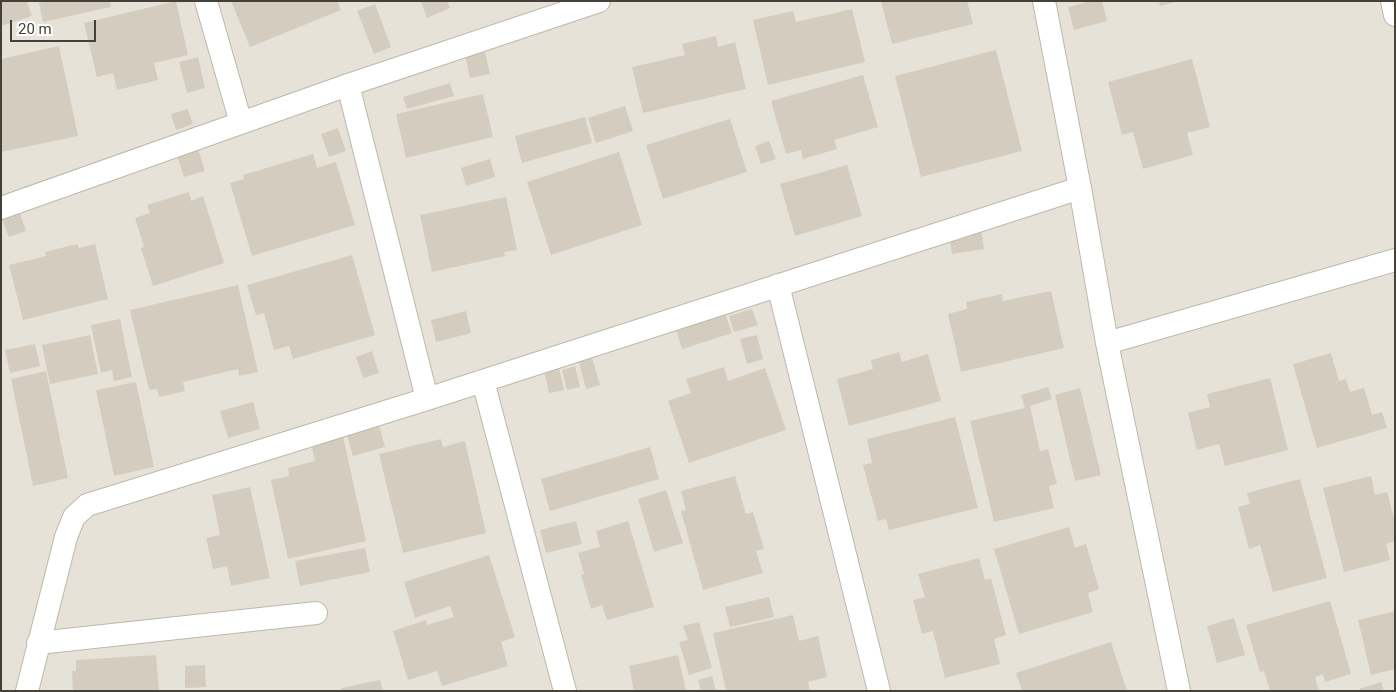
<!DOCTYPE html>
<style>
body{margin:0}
#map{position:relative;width:1396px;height:692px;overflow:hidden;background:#f3f0e9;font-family:Roboto,sans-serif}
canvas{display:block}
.frame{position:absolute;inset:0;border:2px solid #464138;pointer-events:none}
.scale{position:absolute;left:10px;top:20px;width:86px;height:22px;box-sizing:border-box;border:2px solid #464138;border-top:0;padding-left:6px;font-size:15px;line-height:18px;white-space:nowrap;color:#464138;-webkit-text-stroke:4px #fff;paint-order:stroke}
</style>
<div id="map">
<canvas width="1396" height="692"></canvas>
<div class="frame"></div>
<div class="scale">20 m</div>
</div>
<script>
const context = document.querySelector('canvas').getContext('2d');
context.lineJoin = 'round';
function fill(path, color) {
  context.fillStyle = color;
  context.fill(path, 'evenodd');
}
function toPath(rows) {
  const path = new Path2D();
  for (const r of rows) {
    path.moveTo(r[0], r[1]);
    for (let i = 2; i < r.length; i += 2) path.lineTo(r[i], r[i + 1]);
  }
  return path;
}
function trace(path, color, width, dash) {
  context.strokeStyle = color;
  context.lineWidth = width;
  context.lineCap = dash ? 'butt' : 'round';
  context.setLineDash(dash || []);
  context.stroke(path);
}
fill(toPath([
 [1,1,1395,1,1395,691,1,691]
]), '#e7e2d7');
fill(toPath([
 [1,1,27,1,32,16,1,26],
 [48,1,110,1,111,7,43,22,39,3],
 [176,1,188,55,154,63,158,80,117,90,113,73,97,77,84,23],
 [231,1,337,1,341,10,250,47],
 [421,1,447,1,450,8,427,18],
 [967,1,973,24,892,44,881,2],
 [1091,1,1102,1,1107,21,1074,30,1068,7],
 [1159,1,1175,1,1175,2,1160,6],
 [375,4,391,47,374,54,357,11],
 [852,9,865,62,768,85,753,20,793,11,796,22],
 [716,36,718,47,735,42,746,89,643,113,632,67,685,55,682,44],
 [59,46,78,136,1,152,1,59],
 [996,50,1022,151,921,177,895,76],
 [485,52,490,74,470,78,465,55],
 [198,57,205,88,187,93,179,62],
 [1192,59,1210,127,1187,133,1193,155,1143,169,1133,132,1122,135,1108,82],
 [863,75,878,127,834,140,837,149,803,159,801,150,786,154,771,101],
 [450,83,454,96,407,109,403,97],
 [483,94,493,137,406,158,396,114],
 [625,106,633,131,596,143,588,118],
 [188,109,193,124,176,130,171,114],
 [585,117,592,143,522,163,515,136],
 [730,119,747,172,663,199,646,145],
 [338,128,346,151,329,157,321,134],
 [769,141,776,159,761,164,755,146],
 [198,149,205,171,184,177,177,156],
 [619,152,642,225,551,255,527,182],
 [313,154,317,168,336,162,355,225,252,256,230,183,244,179,243,175],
 [490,159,495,177,466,186,461,168],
 [847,165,862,216,795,236,780,184],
 [189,192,191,201,203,196,224,263,153,286,141,248,144,247,135,218,150,213,147,205],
 [506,197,517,250,504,252,505,256,432,272,420,215],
 [19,210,26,231,9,237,1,218],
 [981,229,984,249,952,254,949,235],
 [77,244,79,248,95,244,108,299,23,320,9,265,46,256,45,252],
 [352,255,375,335,293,359,289,346,274,350,264,313,256,315,247,285],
 [238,285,258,372,239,376,238,369,183,382,185,391,159,397,157,389,149,390,130,310],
 [1051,291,1064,348,961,372,948,314,967,309,966,302,1002,294,1003,301],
 [723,307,732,333,682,349,674,323],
 [752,309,758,325,734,332,729,316],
 [466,311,471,333,436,342,431,320],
 [120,319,132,377,114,381,112,370,101,373,91,325],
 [90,335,98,374,50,384,42,345],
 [757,335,763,359,747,364,740,339],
 [35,344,40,366,10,373,5,350],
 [372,351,379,373,363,378,356,357],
 [899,352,902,362,928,354,941,401,849,426,837,379,873,369,871,360],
 [1331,353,1339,381,1346,379,1350,392,1364,388,1372,415,1382,412,1387,428,1317,448,1293,364],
 [592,358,600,385,586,389,579,362],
 [575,366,580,387,567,390,562,370],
 [724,367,728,381,765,368,786,430,689,463,668,401,691,393,686,379],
 [559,368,564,390,549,393,544,371],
 [46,371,68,478,33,486,11,379],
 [1270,378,1288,450,1225,466,1219,444,1197,450,1188,413,1210,407,1207,394],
 [136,382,154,467,114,476,96,390],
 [1048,387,1052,399,1030,406,1040,451,1048,449,1057,484,1049,486,1054,508,994,522,970,421,1025,408,1021,395],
 [1080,388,1101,475,1075,481,1055,395],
 [253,402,260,429,228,438,220,411],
 [955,417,978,508,889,530,886,519,878,521,863,465,872,463,867,439],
 [379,425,385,447,353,456,347,435],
 [343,436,366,541,288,559,271,480,289,476,288,468,315,461,311,443],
 [441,439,443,447,465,441,486,533,403,553,379,454],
 [650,447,659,479,550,511,541,479],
 [735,476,746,514,753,512,764,549,756,551,763,573,703,590,681,511,686,510,681,491],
 [1371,476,1375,495,1387,492,1395,522,1395,541,1386,544,1390,560,1344,572,1323,488],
 [1300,479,1327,578,1273,592,1260,545,1249,549,1238,507,1250,504,1247,493],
 [250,487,270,578,231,586,227,566,213,569,206,538,220,535,212,495],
 [666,490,683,543,654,552,638,499],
 [576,521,582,544,546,553,540,530],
 [628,521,654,607,607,620,602,605,591,609,581,575,584,574,578,553,600,547,596,531],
 [1069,527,1075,548,1086,544,1099,589,1088,593,1093,612,1019,634,994,549],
 [365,548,370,572,300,586,295,561],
 [489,555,515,637,501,642,508,666,442,686,437,671,408,680,393,631,426,620,427,625,454,617,450,606,415,618,404,582],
 [979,558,985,580,991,578,1006,635,994,639,1000,664,945,678,933,631,922,634,913,600,925,597,918,574],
 [769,597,774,617,730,627,725,607],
 [1330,601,1351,674,1325,682,1323,674,1315,677,1319,691,1270,691,1264,671,1260,672,1246,625],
 [1395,611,1395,669,1371,675,1358,620],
 [793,615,799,641,818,636,827,677,808,682,810,691,726,691,713,633],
 [1234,618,1245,655,1217,663,1207,626],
 [699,622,712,668,689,675,679,642,688,640,683,626],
 [1111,642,1127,691,1022,691,1016,673],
 [156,655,159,691,73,691,72,671,76,671,76,660],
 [678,655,686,691,634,691,629,666],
 [205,665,206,687,185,688,185,666],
 [712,676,716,691,701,691,698,680],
 [380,680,383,691,341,691,341,688],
 [1381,682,1384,691,1360,691,1359,689]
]), '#d4cdbf');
const street = toPath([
 [206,1,241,123],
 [1044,1,1080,188,1107,343,1179,691],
 [1392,1,1395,15],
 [348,85,427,399],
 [1,208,348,85,599,1],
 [778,285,879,691],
 [1107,343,1395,260],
 [483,381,565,691],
 [38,643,316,613],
 [27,691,66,537,74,517,87,505,427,399,1080,188]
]);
trace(street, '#beb8ac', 24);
trace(street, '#fff', 22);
</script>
